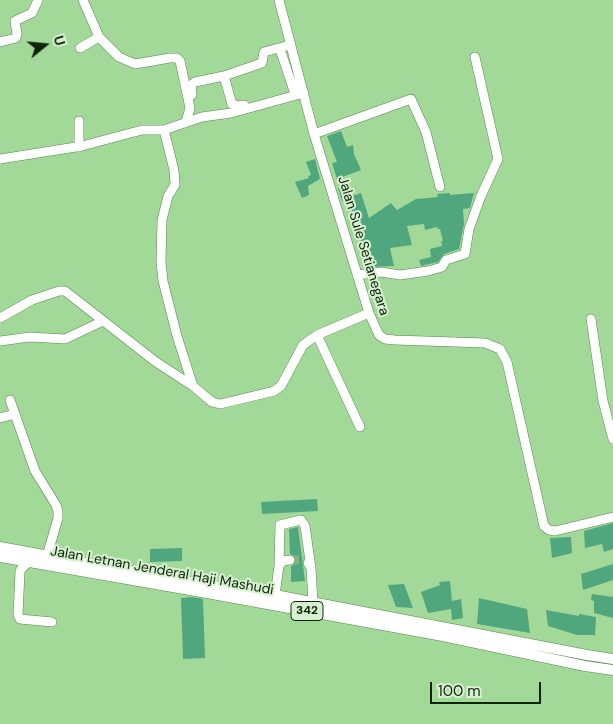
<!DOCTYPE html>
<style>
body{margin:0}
#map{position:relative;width:613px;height:724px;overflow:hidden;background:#a2d998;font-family:"DM Sans",sans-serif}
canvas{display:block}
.north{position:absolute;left:20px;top:20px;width:50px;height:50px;-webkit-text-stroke:4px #d6f1d0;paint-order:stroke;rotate:73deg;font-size:14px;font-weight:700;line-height:20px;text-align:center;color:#0f240b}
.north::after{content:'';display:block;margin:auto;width:18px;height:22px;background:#0f240b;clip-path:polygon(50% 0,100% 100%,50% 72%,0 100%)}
.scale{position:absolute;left:430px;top:682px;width:111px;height:22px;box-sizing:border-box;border:2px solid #0f240b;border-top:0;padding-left:6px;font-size:15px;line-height:18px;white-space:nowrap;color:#0f240b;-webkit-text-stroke:4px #d6f1d0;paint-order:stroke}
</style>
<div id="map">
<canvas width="613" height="724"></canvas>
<div class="north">U</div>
<div class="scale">100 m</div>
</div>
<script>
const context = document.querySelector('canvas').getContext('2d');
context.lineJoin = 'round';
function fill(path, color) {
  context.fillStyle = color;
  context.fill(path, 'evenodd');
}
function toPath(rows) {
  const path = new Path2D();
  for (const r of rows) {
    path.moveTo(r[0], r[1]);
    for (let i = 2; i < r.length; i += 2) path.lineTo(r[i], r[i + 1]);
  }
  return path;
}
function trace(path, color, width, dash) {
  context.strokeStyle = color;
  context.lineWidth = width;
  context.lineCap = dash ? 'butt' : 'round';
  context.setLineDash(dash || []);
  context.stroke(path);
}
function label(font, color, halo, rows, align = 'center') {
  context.font = font + ' "DM Sans",sans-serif';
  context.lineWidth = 4;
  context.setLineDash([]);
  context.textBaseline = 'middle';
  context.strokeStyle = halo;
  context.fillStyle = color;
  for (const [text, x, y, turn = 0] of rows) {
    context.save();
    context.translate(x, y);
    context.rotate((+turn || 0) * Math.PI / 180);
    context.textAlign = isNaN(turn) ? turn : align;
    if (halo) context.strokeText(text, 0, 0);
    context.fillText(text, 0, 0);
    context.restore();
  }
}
fill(toPath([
 [341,131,347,147,353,145,354,154,361,170,337,179,332,163,337,162,327,136],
 [315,159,320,179,308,186,309,195,302,198,295,182,309,178,308,176,311,175,306,162],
 [346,187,349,197,361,193,369,218,391,203,397,210,416,199,438,197,437,194,450,193,450,195,474,193,470,208,463,209,464,224,459,249,444,254,438,262,421,266,419,260,431,257,430,249,442,246,441,241,443,241,440,229,438,229,437,227,425,230,424,224,407,226,412,245,390,248,394,266,369,267,364,255,366,255,354,226,357,225,351,208,348,209,345,200,342,201,338,188],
 [317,499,318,511,262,514,261,502],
 [613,523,613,549,604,552,602,544,585,548,584,531],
 [298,527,305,581,291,582,291,566,294,565,296,560,295,556,290,554,289,529],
 [571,537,572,553,552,558,550,538],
 [182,548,182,561,150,562,150,549],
 [613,564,613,580,583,590,581,574],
 [450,581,452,601,461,599,463,618,452,620,451,609,428,613,421,592,440,585,439,582],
 [404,584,413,608,396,607,388,585],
 [592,594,613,597,613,618,594,613,594,601,591,600],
 [192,597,203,599,205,658,183,659,181,598],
 [479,598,527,609,530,633,477,624],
 [546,610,579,616,579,614,596,617,595,635,577,635,548,626]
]), '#51a77d');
trace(toPath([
 [290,560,304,560]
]), '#85b57c', 9, [9, 4.5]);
const minor = toPath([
 [83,0,99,37,119,57,135,64,170,58,177,58,180,61,190,108,186,122],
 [279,0,314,134,369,313,379,335,385,339,395,340,485,343,500,349,507,362,544,526,549,530,555,531,613,517],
 [0,42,16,38,17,34,15,21,32,13,38,0],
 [80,48,99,37],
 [280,49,295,94],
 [224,76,232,104,238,106,244,105],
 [192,95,191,85,195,82,224,76,262,63,264,52,290,45],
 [79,121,79,147],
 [164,130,202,117,231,113,304,93],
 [314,134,411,99,426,132,440,187],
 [0,159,82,146,142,130,164,130,174,170,175,185,168,196,162,220,161,262,163,281,177,336,193,386],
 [357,275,381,272,400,275,428,271,442,267,446,260,465,254,469,229,481,196,498,159,475,57],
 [0,318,32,300,59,291,65,291,156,362,193,386,212,402,220,404,274,391,281,386,303,345,317,335,369,313],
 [591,319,603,401,613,439],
 [317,335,360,427],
 [0,341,30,337,65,339,103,321],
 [10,400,35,471,56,505,58,511,58,518,47,556],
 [0,418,15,414],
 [30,561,21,569,20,572,18,615,20,619,52,622],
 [308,563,311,568,313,603],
 [279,566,280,525,301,520,305,526,311,568],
 [275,595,279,566,283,561,290,560]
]);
const major = toPath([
 [0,547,207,585,275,595,587,655,613,659],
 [0,557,207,593,443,636,585,666,613,670]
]);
trace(minor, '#55884b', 10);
trace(major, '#55884b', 11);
trace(minor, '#fff', 9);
trace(major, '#fff', 10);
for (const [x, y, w] of [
 [307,611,32]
]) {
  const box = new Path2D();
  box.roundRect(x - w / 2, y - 9.5, w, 19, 4);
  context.fillStyle = '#d6f1d0';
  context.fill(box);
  trace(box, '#0f240b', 1);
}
label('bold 12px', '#0f240b', null, [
 ["342",307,611]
]);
label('14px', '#0f240b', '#d6f1d0', [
 ["Jalan Sule Setianegara",363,246,73],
 ["Jalan Letnan Jenderal Haji Mashudi",162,571,10]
]);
</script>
